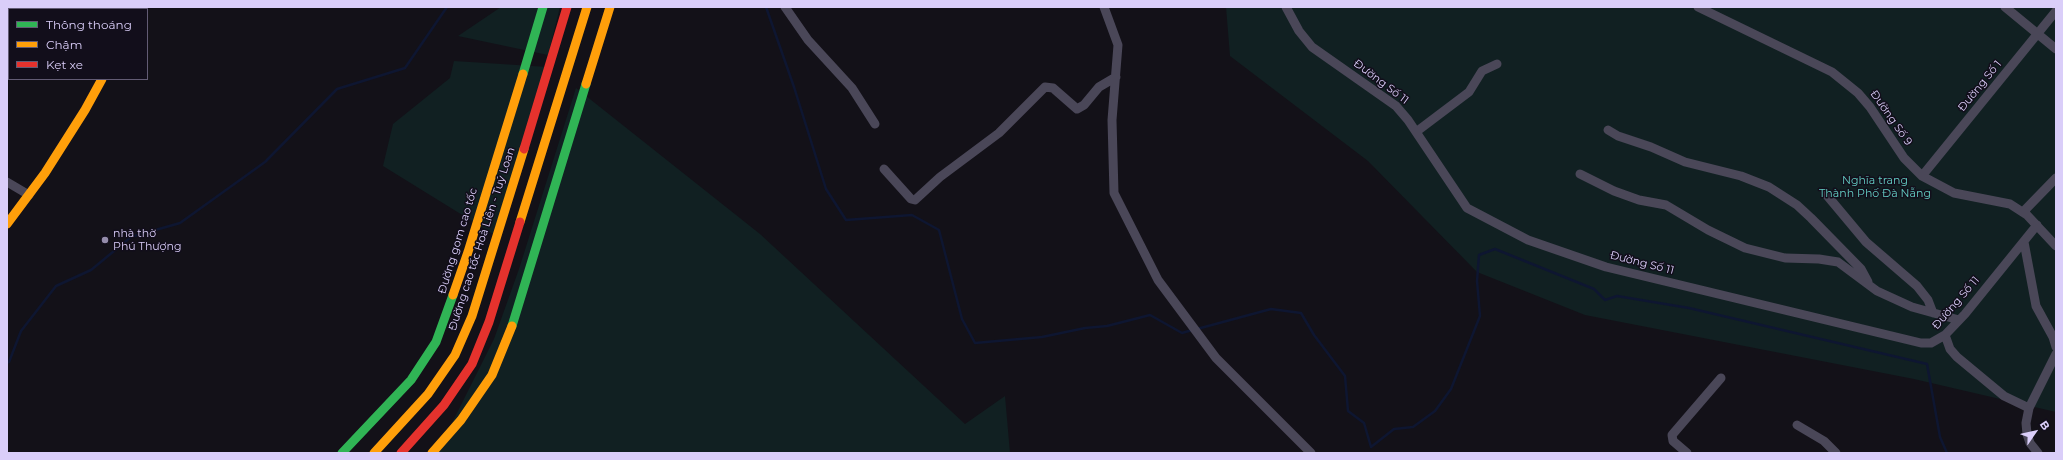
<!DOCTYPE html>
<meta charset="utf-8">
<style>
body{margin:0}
#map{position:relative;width:2063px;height:460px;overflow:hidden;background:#131118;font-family:Montserrat,sans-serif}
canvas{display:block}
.frame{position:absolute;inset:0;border:8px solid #dacef9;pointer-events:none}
.legend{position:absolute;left:8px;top:8px;width:140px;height:72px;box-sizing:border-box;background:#120e1b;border:1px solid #625b74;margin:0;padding:5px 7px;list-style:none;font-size:12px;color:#dacef9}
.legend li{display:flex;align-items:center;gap:8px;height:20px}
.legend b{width:20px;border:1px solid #625b74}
.north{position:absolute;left:2015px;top:412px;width:40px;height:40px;-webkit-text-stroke:3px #120e1b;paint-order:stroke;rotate:56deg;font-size:11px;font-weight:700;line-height:16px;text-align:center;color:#dacef9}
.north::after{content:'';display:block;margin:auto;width:14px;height:18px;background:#dacef9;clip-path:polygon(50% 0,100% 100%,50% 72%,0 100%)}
</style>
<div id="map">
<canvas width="2063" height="460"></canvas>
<div class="frame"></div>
<ul class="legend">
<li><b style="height:5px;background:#30b455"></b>Thông thoáng</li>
<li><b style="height:5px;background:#ff9f0a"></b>Chậm</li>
<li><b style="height:5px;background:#e5322d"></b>Kẹt xe</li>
</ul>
<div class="north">B</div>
</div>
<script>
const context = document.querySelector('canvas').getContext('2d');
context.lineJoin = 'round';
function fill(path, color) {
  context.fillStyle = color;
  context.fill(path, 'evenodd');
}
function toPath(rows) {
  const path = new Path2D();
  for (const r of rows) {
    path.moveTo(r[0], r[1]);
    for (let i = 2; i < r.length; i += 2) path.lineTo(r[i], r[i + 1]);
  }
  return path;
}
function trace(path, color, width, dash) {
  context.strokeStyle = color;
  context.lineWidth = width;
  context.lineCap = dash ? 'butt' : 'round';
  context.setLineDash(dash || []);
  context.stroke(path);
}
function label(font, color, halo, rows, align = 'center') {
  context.font = font + ' Montserrat,sans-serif';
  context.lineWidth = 3;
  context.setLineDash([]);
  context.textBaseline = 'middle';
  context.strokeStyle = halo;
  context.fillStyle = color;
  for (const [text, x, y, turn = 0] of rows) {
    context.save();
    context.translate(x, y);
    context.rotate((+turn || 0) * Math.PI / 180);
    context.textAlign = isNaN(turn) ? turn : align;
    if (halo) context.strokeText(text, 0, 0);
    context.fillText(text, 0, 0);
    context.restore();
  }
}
fill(toPath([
 [501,7,560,7,548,55,458,36],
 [1226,7,2056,7,2056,412,1914,379,1585,315,1477,272,1368,161,1230,56],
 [454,61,548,67,493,234,383,166,393,124,450,78],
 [576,88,760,234,965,424,1005,396,1010,453,437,453,494,339,519,269]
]), '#112022');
trace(toPath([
 [766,7,794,87,826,189,846,220,912,215,939,230,962,319,975,343,1042,337,1085,328,1107,326,1150,315,1182,333,1192,330],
 [1197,329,1271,309,1301,313,1314,335,1345,376,1348,411,1364,423,1371,447,1394,429,1413,427,1435,411,1451,389,1480,316,1477,281,1479,255,1495,249,1594,289,1605,300,1617,296,1689,308,1927,364,1940,437,1947,453],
 [7,363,9,362,21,331,56,286,91,270,131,237,180,223,265,162,337,89,405,68,447,7]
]), '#0e1631', 2.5);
trace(toPath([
 [785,7,808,40,852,88,875,124],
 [1104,7,1118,45,1112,120,1114,193,1158,280,1216,358,1311,453],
 [1286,7,1299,31,1312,47,1396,106,1408,120,1467,208,1528,240,1606,267,1921,343,1931,343,1945,335,1965,314,2037,225],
 [1698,7,1832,72,1858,93,1870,107,1904,158,1922,176,1954,193,2010,204,2027,215,2056,246],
 [2005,7,2056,49],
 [1608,130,1618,136,1651,147,1685,162,1741,176,1769,187,1797,205,1811,218,1861,269,1868,282],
 [1416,132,1469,92,1482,71,1497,64],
 [884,169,911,199,915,200,940,177,999,133,1045,87,1053,88,1077,109,1084,105,1099,87,1116,77],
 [1580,174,1614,191,1639,200,1666,205,1708,230,1745,248,1785,258,1819,259,1838,262,1877,291,1912,307,1959,320],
 [1922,176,2056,11],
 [7,182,29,195],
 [1825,193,1866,242,1917,286,1928,300,1933,313],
 [2023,212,2056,178],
 [2024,242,2036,306,2053,337,2056,347],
 [1945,335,1950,349,1957,357,2004,396,2029,408],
 [1797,425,1824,441,1836,453],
 [1687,453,1673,441,1672,435,1721,378],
 [2038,453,2030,443,2027,434,2026,423,2029,408,2056,354]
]), '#4a4758', 9);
trace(toPath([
 [134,9,135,7],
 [523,74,543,7],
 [512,326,586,84],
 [342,453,411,380,436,342,453,295]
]), '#30b455', 9);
trace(toPath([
 [586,84,610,7],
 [520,222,587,7],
 [7,224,45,173,85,110,102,79],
 [453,295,468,252,523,74],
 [374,453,428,394,455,355,472,316,524,149],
 [432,453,461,420,492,375,512,326]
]), '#ff9f0a', 9);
trace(toPath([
 [524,149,567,7],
 [401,453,444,405,472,364,489,322,520,222]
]), '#e5322d', 9);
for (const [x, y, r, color] of [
 [105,240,4,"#948caa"]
]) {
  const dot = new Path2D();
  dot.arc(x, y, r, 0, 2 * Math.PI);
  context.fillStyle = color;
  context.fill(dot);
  trace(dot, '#120e1b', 1.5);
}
label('11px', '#dacef9', '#120e1b', [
 ["Đường Số 11",1381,82,37],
 ["Đường Số 1",1980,86,-51],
 ["Đường Số 9",1891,118,55],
 ["Đường cao tốc Hoà Liên - Tuý Loan",482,239,-72],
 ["Đường gom cao tốc",458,241,-73],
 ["Đường Số 11",1642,263,14],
 ["Đường Số 11",1956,303,-49]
]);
label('11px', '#64cfc5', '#120e1b', [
 ["Nghĩa trang",1875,181],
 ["Thành Phố Đà Nẵng",1875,194]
]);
label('11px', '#dacef9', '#120e1b', [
 ["nhà thờ",113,234],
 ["Phú Thượng",113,247]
], 'left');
</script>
